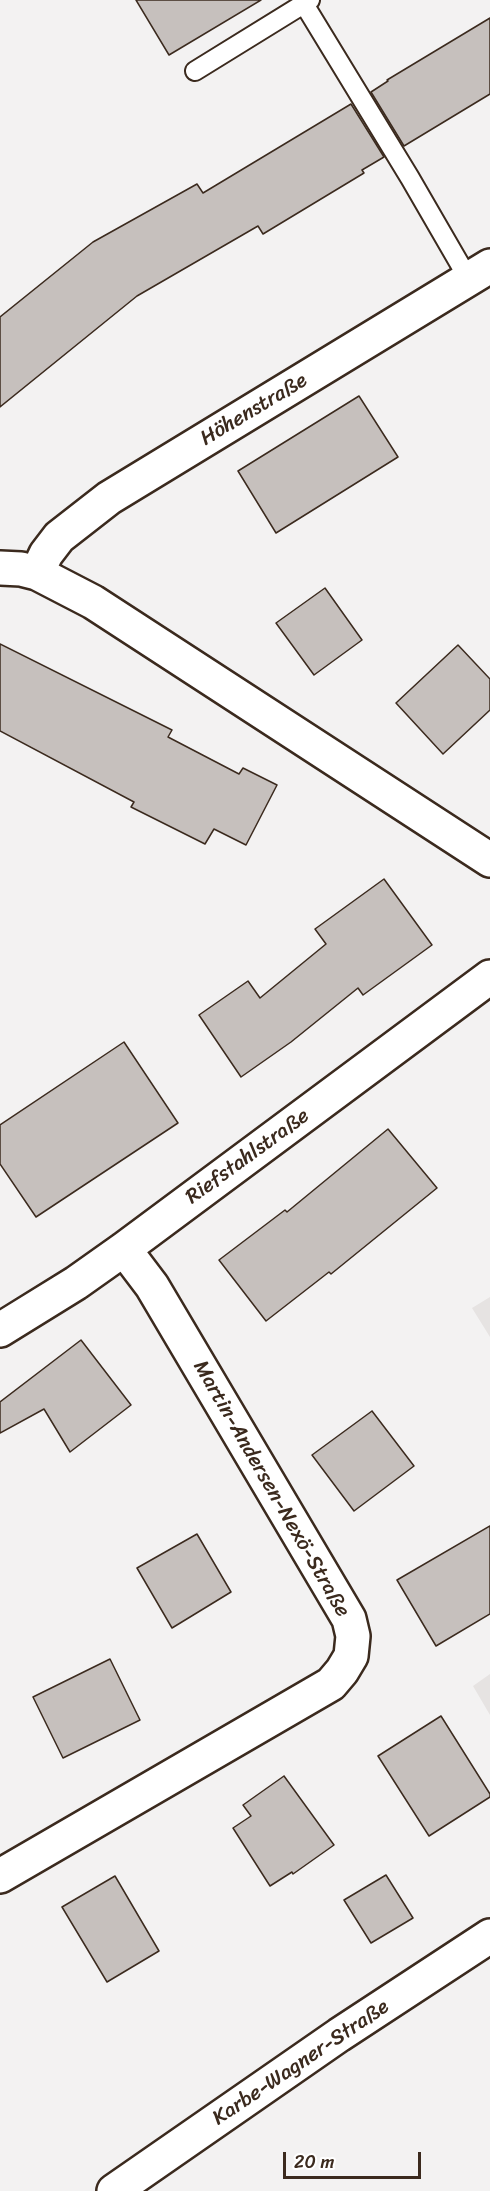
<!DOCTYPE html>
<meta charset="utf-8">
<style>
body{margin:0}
#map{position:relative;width:490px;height:2191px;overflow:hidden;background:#f3f2f2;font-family:Sriracha,sans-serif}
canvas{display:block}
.scale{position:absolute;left:283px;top:2152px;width:138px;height:27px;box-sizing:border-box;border:3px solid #3b2a1e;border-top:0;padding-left:8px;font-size:18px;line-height:21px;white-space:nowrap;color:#3b2a1e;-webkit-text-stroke:4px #fff;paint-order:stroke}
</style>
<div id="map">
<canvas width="490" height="2191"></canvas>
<div class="scale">20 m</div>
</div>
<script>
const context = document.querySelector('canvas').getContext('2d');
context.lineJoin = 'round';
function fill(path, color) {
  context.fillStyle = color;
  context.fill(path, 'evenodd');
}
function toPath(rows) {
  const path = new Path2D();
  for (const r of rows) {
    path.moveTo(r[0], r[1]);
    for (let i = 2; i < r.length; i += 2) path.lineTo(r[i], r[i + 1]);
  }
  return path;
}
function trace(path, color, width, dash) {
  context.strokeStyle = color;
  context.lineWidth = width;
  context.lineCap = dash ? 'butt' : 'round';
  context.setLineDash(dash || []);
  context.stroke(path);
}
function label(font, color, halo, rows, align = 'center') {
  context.font = font + ' Sriracha,sans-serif';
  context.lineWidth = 4.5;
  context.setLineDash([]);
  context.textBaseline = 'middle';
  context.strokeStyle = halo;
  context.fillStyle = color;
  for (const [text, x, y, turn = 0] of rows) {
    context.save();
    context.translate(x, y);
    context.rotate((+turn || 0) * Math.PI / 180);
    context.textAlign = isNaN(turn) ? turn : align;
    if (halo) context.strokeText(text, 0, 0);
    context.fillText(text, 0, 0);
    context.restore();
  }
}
fill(toPath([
 [490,1297,490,1337,472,1308],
 [490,1674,490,1715,473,1686]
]), '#e6e3e2');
const building = toPath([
 [136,0,261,0,169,55,136,0],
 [490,18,490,94,404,146,371,92,388,81,387,80,490,18],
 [351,104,384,157,362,170,364,173,263,234,258,226,137,296,0,407,0,317,93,242,197,184,203,193,351,104],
 [359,396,398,457,276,533,238,471,359,396],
 [325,588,362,640,314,675,276,623,325,588],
 [0,644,172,730,168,737,239,774,243,768,277,785,246,845,214,829,205,844,131,807,134,802,0,731,0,644],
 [458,645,490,679,490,710,443,754,396,703,458,645],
 [384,879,432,945,363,995,358,988,291,1042,241,1077,199,1015,248,981,260,998,326,944,315,929,384,879],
 [124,1042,178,1123,36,1217,0,1164,0,1125,124,1042],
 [388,1129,437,1188,331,1274,329,1272,266,1321,219,1260,285,1210,287,1212,388,1129],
 [81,1340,131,1405,70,1452,44,1409,0,1433,0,1402,81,1340],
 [372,1411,414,1466,354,1511,312,1455,372,1411],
 [490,1526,490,1614,436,1646,397,1580,490,1526],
 [197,1534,231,1592,172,1628,137,1568,197,1534],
 [110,1659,140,1720,63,1758,33,1697,110,1659],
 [441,1716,490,1794,490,1797,429,1836,378,1756,441,1716],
 [284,1776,334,1845,293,1874,292,1872,270,1886,233,1828,251,1816,243,1805,284,1776],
 [386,1875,413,1918,371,1943,344,1900,386,1875],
 [115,1876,159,1951,107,1982,62,1907,115,1876]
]);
fill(building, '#c6c0bd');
trace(building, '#3b2a1e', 1.5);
const service = toPath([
 [304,4,410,178,469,280],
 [195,71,310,0]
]);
const minor = toPath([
 [0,568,21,569,37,573,93,602,490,860],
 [37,573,46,554,59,537,109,498,490,266],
 [0,1330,76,1283,124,1249,490,977],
 [0,1876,331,1684,342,1671,351,1656,353,1636,349,1619,152,1286,124,1249]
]);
const tertiary = toPath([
 [114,2191,339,2035,490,1936]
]);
trace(service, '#3b2a1e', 22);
trace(minor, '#3b2a1e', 38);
trace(tertiary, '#3b2a1e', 38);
trace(service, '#fff', 18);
trace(minor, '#fff', 33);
trace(tertiary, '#fff', 33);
label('21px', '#3b2a1e', '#fff', [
 ["Höhenstraße",254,410,-31],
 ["Riefstahlstraße",248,1157,-36],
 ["Martin-Andersen-Nexö-Straße",271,1489,60],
 ["Karbe-Wagner-Straße",301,2063,-34]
]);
</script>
